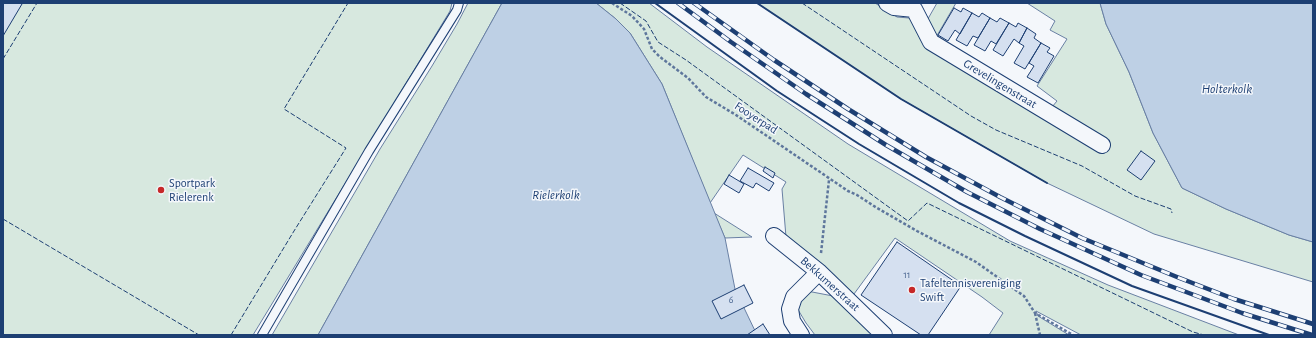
<!DOCTYPE html>
<style>
body{margin:0}
#map{position:relative;width:1316px;height:338px;overflow:hidden;background:#f4f7fb;font-family:"Alegreya Sans",sans-serif}
canvas{display:block}
.frame{position:absolute;inset:0;border:4px solid #1d3f73;pointer-events:none}
</style>
<div id="map">
<canvas width="1316" height="338"></canvas>
<div class="frame"></div>
</div>
<script>
const context = document.querySelector('canvas').getContext('2d');
context.lineJoin = 'round';
function fill(path, color) {
  context.fillStyle = color;
  context.fill(path, 'evenodd');
}
function toPath(rows) {
  const path = new Path2D();
  for (const r of rows) {
    path.moveTo(r[0], r[1]);
    for (let i = 2; i < r.length; i += 2) path.lineTo(r[i], r[i + 1]);
  }
  return path;
}
function trace(path, color, width, dash) {
  context.strokeStyle = color;
  context.lineWidth = width;
  context.lineCap = dash ? 'butt' : 'round';
  context.setLineDash(dash || []);
  context.stroke(path);
}
function label(font, color, halo, rows, align = 'center') {
  context.font = font + ' "Alegreya Sans",sans-serif';
  context.lineWidth = 3;
  context.setLineDash([]);
  context.textBaseline = 'middle';
  context.strokeStyle = halo;
  context.fillStyle = color;
  for (const [text, x, y, turn = 0] of rows) {
    context.save();
    context.translate(x, y);
    context.rotate((+turn || 0) * Math.PI / 180);
    context.textAlign = isNaN(turn) ? turn : align;
    if (halo) context.strokeText(text, 0, 0);
    context.fillText(text, 0, 0);
    context.restore();
  }
}
const green = toPath([
 [3,3,452,3,450,11,253,335,3,335,3,3],
 [468,3,502,3,318,335,272,335,380,149,432,66,457,24,468,3],
 [596,3,649,3,707,47,848,144,1010,241,1108,285,1239,335,1081,335,1036,311,1038,316,1069,335,989,335,1003,313,982,297,895,238,854,294,786,237,782,189,786,182,743,155,710,203,662,84,630,33,616,19,596,3],
 [757,3,875,3,897,17,909,18,916,24,1047,113,1057,101,1037,86,1067,39,1050,30,1055,21,1027,3,1100,3,1106,24,1129,72,1153,133,1182,188,1226,209,1289,235,1313,242,1313,282,1154,234,1047,183,901,99,757,3],
 [937,3,956,3,935,39,925,24,937,3],
 [714,213,752,237,725,238,714,213],
 [807,291,833,296,876,335,815,335,806,323,794,303,807,291]
]);
fill(green, '#d7e8df');
trace(green, '#687fa3', 1);
const water = toPath([
 [502,3,596,3,616,19,630,33,662,84,725,238,735,289,757,335,318,335,502,3],
 [1100,3,1313,3,1313,242,1289,235,1226,209,1182,188,1153,133,1129,72,1106,24,1100,3]
]);
fill(water, '#bed0e5');
trace(water, '#687fa3', 1);
const building = toPath([
 [3,3,20,3,22,4,3,36,3,3],
 [954,8,961,12,963,8,972,13,960,34,955,30,948,41,938,35,954,8],
 [972,13,979,17,982,13,990,18,978,38,973,36,967,46,956,40,972,13],
 [990,18,997,22,1000,18,1009,23,996,44,991,41,985,51,974,45,990,18],
 [1009,23,1016,27,1018,23,1027,28,1019,43,1014,39,1003,56,993,50,1009,23],
 [1027,28,1036,34,1034,38,1041,43,1025,69,1014,63,1024,46,1019,43,1027,28],
 [1041,43,1050,48,1047,52,1054,56,1038,83,1027,77,1034,66,1029,63,1041,43],
 [1141,151,1155,161,1141,180,1127,170,1141,151],
 [765,167,775,173,773,178,763,171,765,167],
 [748,168,774,183,769,191,756,183,753,188,740,181,748,168],
 [729,175,744,184,739,193,724,184,729,175],
 [897,242,961,286,928,335,921,335,861,295,897,242],
 [744,285,753,303,721,319,712,301,744,285],
 [763,324,770,335,747,335,763,324]
]);
fill(building, '#d5e0f0');
trace(building, '#1d3f73', 1);
const lane = toPath([
 [262,335,369,151,457,10,459,3]
]);
const street = toPath([
 [887,3,894,7,914,9],
 [914,9,931,42,1102,145],
 [774,236,819,272,884,335],
 [801,335,792,321,790,309,794,297,819,272]
]);
trace(lane, '#1d3f73', 10);
trace(street, '#1d3f73', 18);
trace(toPath([
 [612,3,632,16,644,29,652,49,660,57,688,78,706,97,736,115,848,191,857,195,877,208,917,231,976,262,1024,296,1035,313,1073,335],
 [821,253,829,180],
 [1035,313,1040,335]
]), '#5e769c', 2.5, [3, 2]);
trace(lane, '#f4f7fb', 8);
trace(street, '#f4f7fb', 16);
const rail = toPath([
 [678,3,731,42,806,94,886,145,967,192,1040,229,1141,275,1242,313,1312,335],
 [694,3,774,60,848,109,926,157,1000,197,1082,238,1177,277,1234,299,1313,324]
]);
trace(rail, '#1d3f73', 4.5);
trace(rail, '#f4f7fb', 3, [9]);
trace(toPath([
 [620,3,646,21,658,42,686,60,908,221,927,203,1193,332,1204,335],
 [802,3,971,116,996,130,1082,166,1135,196,1171,209,1172,213],
 [3,59,37,3],
 [3,219,199,335],
 [231,335,294,231,346,148,284,109,348,3]
]), '#1d3f73', 1, [5, 2]);
trace(toPath([
 [655,3,777,91,859,144,959,203,1025,236,1132,286,1269,335],
 [757,3,901,99,1047,183]
]), '#1d3f73', 2);
for (const [x, y, r, color] of [
 [161,190,4,"#c62828"],
 [912,290,4,"#c62828"]
]) {
  const dot = new Path2D();
  dot.arc(x, y, r, 0, 2 * Math.PI);
  context.fillStyle = color;
  context.fill(dot);
  trace(dot, '#f4f7fb', 1.5);
}
label('10px', '#4b6792', null, [
 ["11",907,275],
 ["6",731,300]
]);
label('12px', '#1d3f73', '#f4f7fb', [
 ["Grevelingenstraat",1000,84,31],
 ["Fooyerpad",756,118,33],
 ["Bekkumerstraat",830,284,42]
]);
label('12px', '#1d3f73', '#f4f7fb', [
 ["Sportpark",169,183],
 ["Rielerenk",169,197],
 ["Tafeltennisvereniging",920,283],
 ["Swift",920,297]
], 'left');
label('italic 13px', '#1d3f73', '#f4f7fb', [
 ["Holterkolk",1227,89],
 ["Rielerkolk",556,195]
]);
</script>
